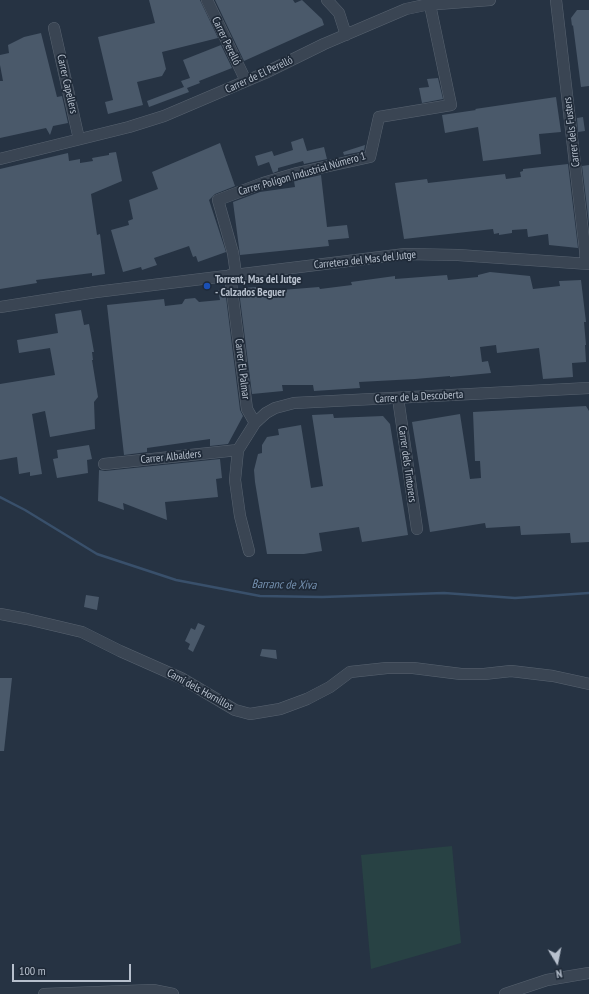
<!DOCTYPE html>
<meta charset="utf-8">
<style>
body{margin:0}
#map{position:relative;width:589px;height:994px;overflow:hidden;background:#263343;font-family:"PT Sans Narrow",sans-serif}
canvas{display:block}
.north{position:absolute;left:537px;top:942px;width:40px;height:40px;-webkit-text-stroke:3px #1f2a38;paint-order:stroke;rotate:170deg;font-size:11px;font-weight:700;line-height:16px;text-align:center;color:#b7c0cd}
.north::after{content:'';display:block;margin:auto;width:14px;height:18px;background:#b7c0cd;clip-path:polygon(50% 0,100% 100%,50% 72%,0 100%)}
.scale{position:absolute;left:12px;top:964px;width:119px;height:18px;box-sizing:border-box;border:2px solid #b7c0cd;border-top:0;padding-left:5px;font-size:12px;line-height:14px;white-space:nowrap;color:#b7c0cd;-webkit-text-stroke:3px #1f2a38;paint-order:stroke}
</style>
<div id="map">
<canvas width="589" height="994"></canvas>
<div class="north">N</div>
<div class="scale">100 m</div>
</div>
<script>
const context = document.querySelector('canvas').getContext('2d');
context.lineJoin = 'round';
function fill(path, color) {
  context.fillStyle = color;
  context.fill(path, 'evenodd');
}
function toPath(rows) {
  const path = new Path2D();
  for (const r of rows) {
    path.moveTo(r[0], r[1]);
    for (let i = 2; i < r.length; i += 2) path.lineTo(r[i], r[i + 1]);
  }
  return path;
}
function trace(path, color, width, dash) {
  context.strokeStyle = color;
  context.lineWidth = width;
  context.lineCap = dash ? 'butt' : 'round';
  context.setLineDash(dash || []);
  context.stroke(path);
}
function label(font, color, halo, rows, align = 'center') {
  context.font = font + ' "PT Sans Narrow",sans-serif';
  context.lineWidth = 3.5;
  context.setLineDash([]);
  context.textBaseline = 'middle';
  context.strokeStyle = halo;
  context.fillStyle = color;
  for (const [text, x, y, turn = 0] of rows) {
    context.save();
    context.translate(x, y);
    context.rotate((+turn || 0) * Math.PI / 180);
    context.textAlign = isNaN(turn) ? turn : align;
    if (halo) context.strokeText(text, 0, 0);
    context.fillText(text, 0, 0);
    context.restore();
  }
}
fill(toPath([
 [452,846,461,943,371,969,361,855]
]), '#284244');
trace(toPath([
 [0,497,25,510,97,554,176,580,260,596,322,597,444,593,515,598,589,593]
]), '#39506b', 2.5);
fill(toPath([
 [149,0,200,0,218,38,162,52,166,69,162,76,137,82,143,105,108,114,105,102,113,100,98,37,155,23],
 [215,0,293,0,295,3,302,0,322,19,324,25,244,61],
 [577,10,589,10,589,86,581,87,573,25,572,26,571,18],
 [41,33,57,97,62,96,68,123,53,126,50,135,46,128,0,138,0,81,3,81,0,65,0,55,9,53,8,45,24,37],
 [221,45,232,68,199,81,200,83,187,88,189,92,149,107,147,101,184,87,181,81,190,78,183,60],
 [438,78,443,99,422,103,419,88,429,87,427,79],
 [556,97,561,132,539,134,541,154,483,161,478,127,445,133,442,115,476,110,475,109],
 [583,117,585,131,578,132,577,118],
 [303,138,307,151,324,147,327,159,304,164,303,161,278,168,278,171,273,173,269,162,258,166,255,156,272,151,274,156,293,150,291,142],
 [220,143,235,186,215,194,209,200,226,252,198,262,196,256,193,257,189,246,154,258,157,265,142,270,141,267,123,272,111,230,129,225,128,221,133,219,129,200,158,189,152,172],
 [365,145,364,151,344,155,343,152],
 [116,152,122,181,91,194,97,235,100,234,105,274,92,276,92,273,36,280,37,283,0,289,0,169,68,153,69,161,80,159,80,163,93,161,92,158,109,155,109,153],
 [568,164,578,248,549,245,548,234,528,237,527,229,512,230,512,233,499,235,499,233,494,234,493,229,404,239,395,183,427,179,428,183,505,174,506,179,521,177,520,172,523,171,523,169],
 [589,165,589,224,582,166],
 [321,175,327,227,347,225,349,238,328,240,329,246,240,255,233,202,260,192,295,187,294,181],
 [490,272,530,276,533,289,560,286,559,281,581,280,586,322,584,322,586,345,585,345,586,362,572,363,573,377,543,379,539,348,497,353,496,345,480,347,482,362,488,361,491,373,450,377,450,376,415,379,359,382,360,388,314,391,313,385,282,385,283,391,252,394,239,291,244,290,244,288,256,287,257,292,319,287,320,289,352,285,351,282,395,276,395,279,447,275,448,280,478,277,478,275],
 [225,289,240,410,243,416,228,444,210,446,210,439,147,448,147,452,124,455,107,305,164,299,165,306,182,304,185,299,195,298,199,302,220,300,218,290],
 [81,310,84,325,89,324,94,352,92,352,93,360,92,360,98,397,94,402,95,429,50,437,45,411,32,414,42,474,30,476,30,472,19,474,17,457,0,460,0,384,55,375,50,348,19,353,17,340,58,333,55,314],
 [586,406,589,411,589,542,571,543,570,533,521,535,520,526,486,528,485,523,430,532,412,422,460,414,470,479,481,478,480,461,475,461,473,412],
 [333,414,334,418,383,416,390,424,408,535,362,542,359,527,319,533,322,551,304,554,267,554,255,482,254,470,258,454,262,453,262,445,267,437,279,435,278,429,301,425,311,488,323,486,312,415],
 [89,445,92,459,87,460,88,473,57,478,53,459,58,458,57,450],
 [220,459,222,478,216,479,218,497,165,502,167,520,123,503,124,510,98,501,99,470,105,471],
 [86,595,99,597,97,610,84,607],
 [198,623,205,626,193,652,188,649,190,644,185,641,191,628,195,630],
 [262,649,276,650,277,659,260,656],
 [0,678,12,678,4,751,0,751]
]), '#4a596a');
const minor = toPath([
 [207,0,246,81],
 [327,0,339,13,346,35],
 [556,0,585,250,586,264],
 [54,28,79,139],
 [0,159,129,127,164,116,265,73,324,44,406,9,425,5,490,0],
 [236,274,233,253,218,200,263,183,297,173,370,157,379,117,451,105,430,5],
 [230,275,247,409,255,423,238,450,235,480,240,516,249,551],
 [0,307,96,292,405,254,458,255,589,264],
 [398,398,417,529],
 [255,423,266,413,275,408,294,403,589,388],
 [104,464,238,450],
 [0,614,27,619,82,632,120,651,181,678,235,710,250,714,280,709,307,699,330,687,350,672,387,668,413,668,461,674,484,674,511,671,553,676,589,684],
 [44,994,153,990,173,994],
 [505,994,547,980,589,973]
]);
trace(minor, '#586370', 12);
trace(minor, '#3a4553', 11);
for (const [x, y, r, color] of [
 [207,286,4,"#1a4fb4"]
]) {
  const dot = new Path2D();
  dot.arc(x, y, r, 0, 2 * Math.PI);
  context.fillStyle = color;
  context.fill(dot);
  trace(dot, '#1f2a38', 1.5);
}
label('11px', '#b7c0cd', '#1f2a38', [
 ["Carrer Perelló",226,41,64],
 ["Carrer de El Perelló",259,75,-25],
 ["Carrer Capellers",67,84,77],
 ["Carrer dels Fusters",572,132,-97],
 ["Carrer Polígon Industrial Número 1",302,174,-16],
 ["Carretera del Mas del Jutge",365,260,-6],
 ["Carrer El Palmar",242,369,83],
 ["Carrer de la Descoberta",419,397,-3],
 ["Carrer Albalders",171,457,-6],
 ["Carrer dels Tintorers",407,464,82],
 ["Camí dels Hornillos",200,690,29]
]);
label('bold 11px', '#b7c0cd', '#1f2a38', [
 ["Torrent, Mas del Jutge",215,280],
 ["- Calzados Beguer",215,293]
], 'left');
label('italic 12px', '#7692b1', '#1f2a38', [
 ["Barranc de Xiva",284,585,1]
]);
</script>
